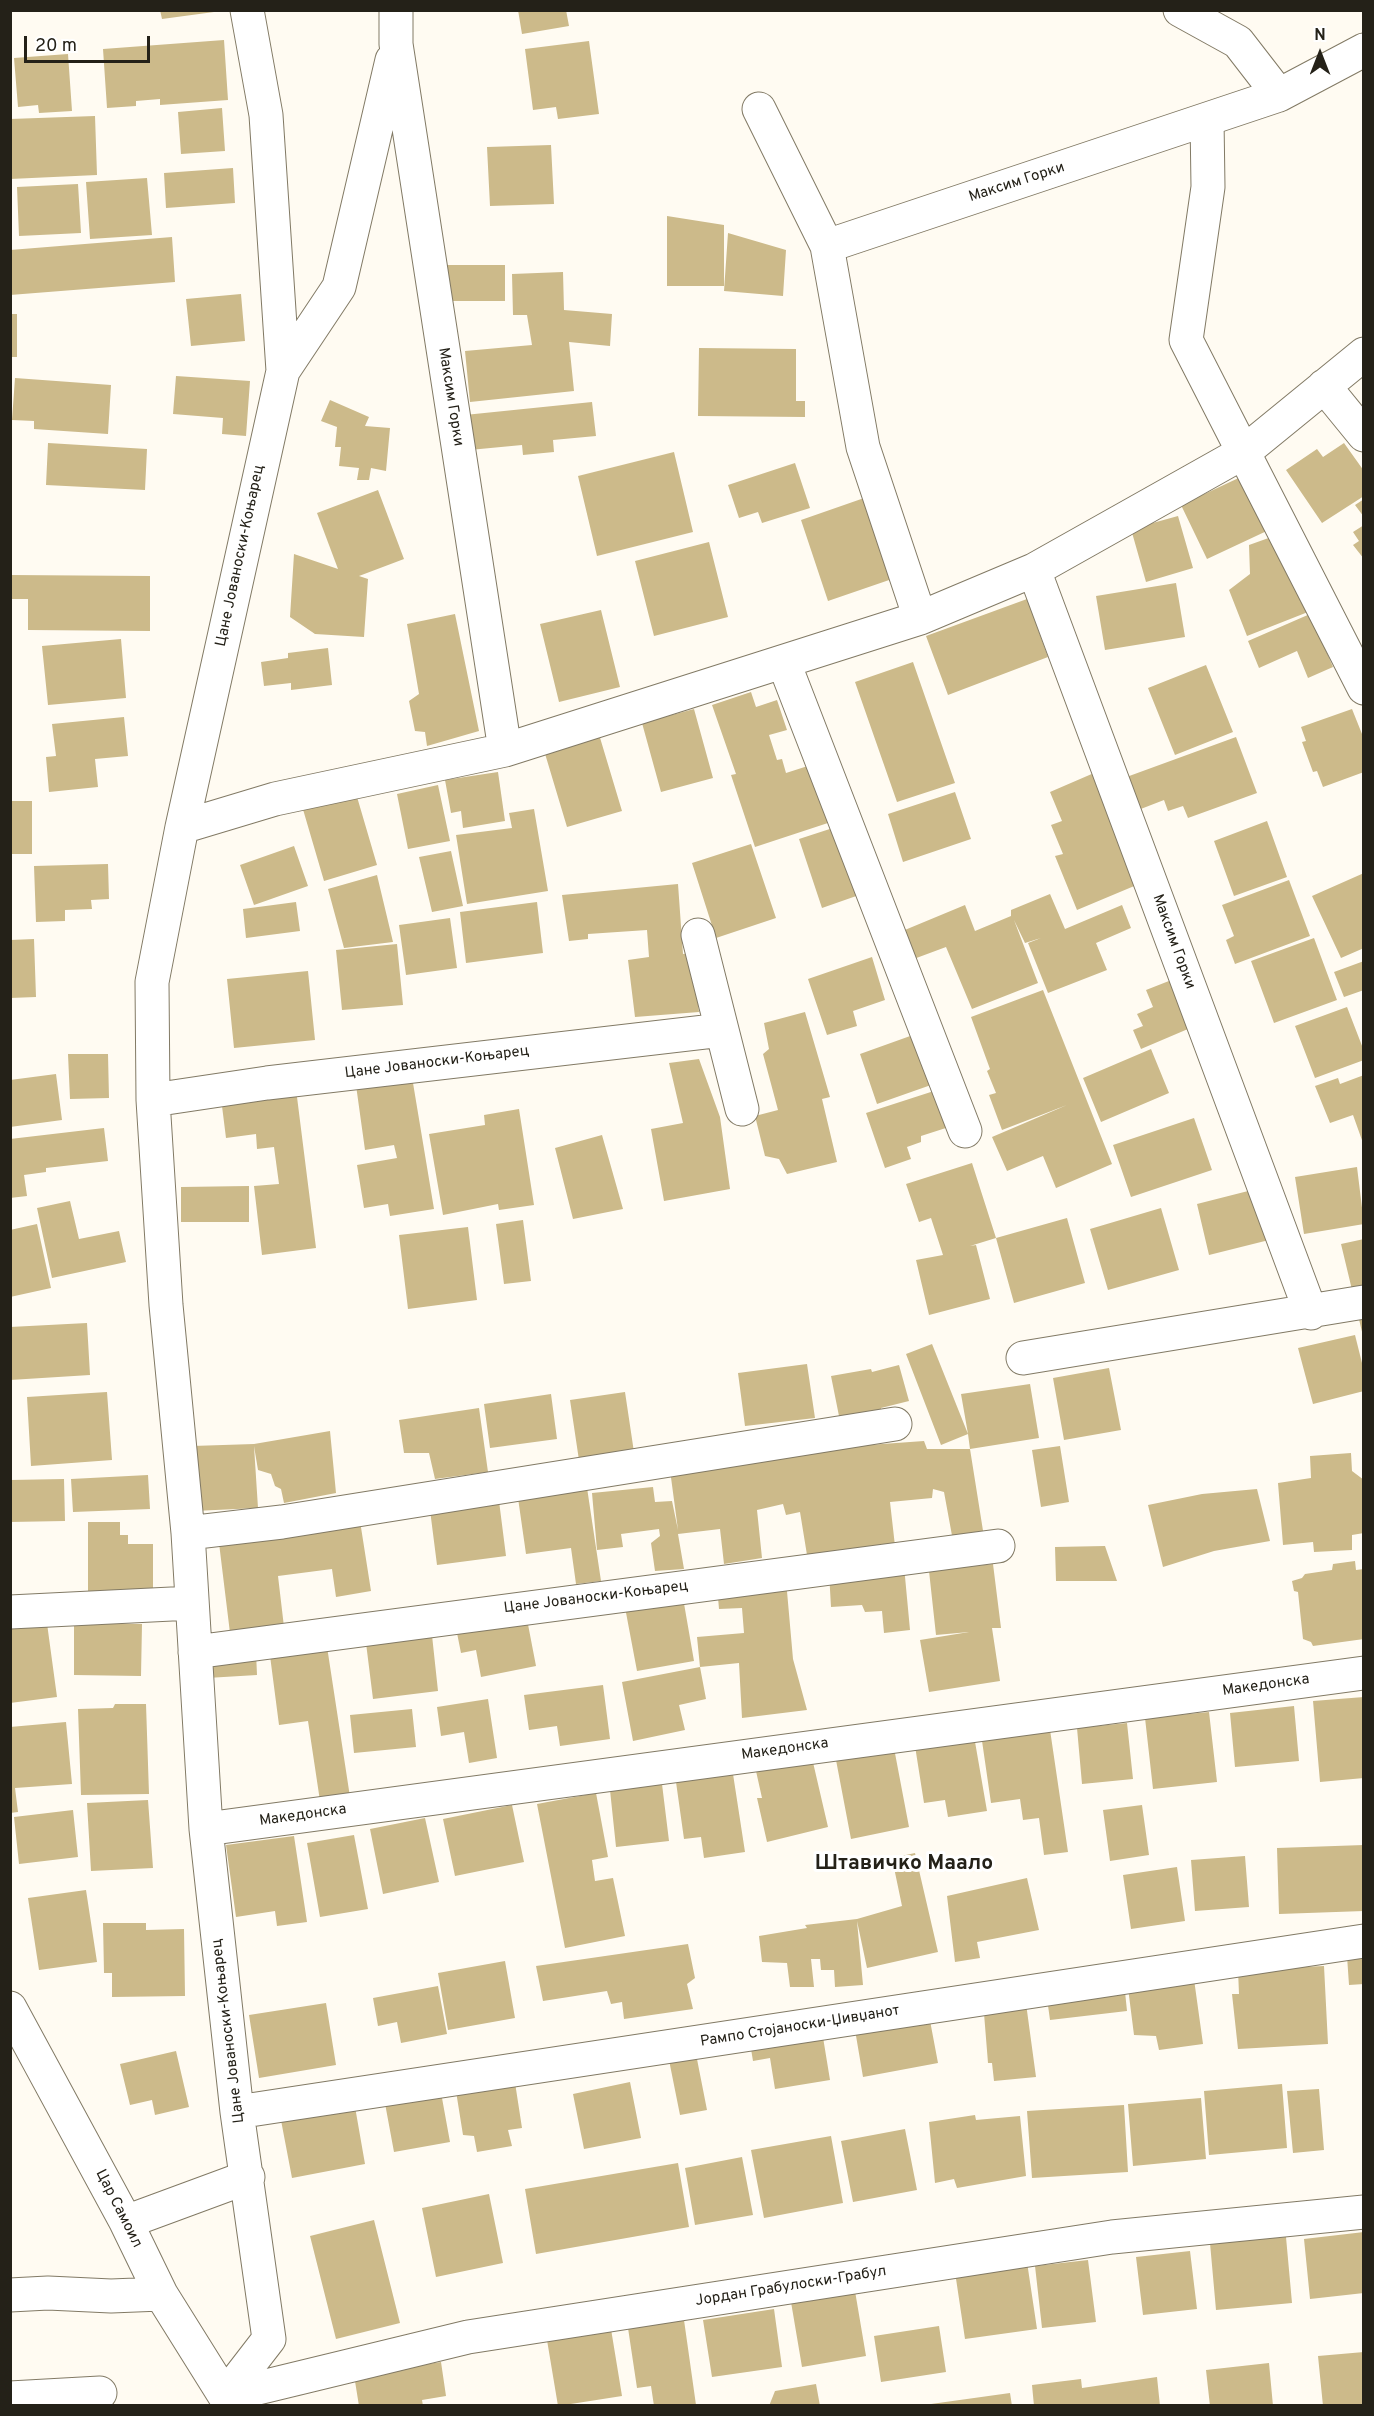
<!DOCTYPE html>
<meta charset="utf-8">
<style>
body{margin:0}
#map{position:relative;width:1374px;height:2416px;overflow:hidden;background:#fffbf2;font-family:Overpass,sans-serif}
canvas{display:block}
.frame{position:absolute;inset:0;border:12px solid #242118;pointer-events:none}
.north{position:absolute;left:1290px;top:24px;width:60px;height:60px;-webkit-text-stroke:4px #fff;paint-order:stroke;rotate:0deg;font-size:16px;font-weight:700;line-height:24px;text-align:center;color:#242118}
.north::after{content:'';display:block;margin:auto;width:21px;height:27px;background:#242118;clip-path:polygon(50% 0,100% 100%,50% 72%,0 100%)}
.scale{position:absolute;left:24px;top:36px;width:126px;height:27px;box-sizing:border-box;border:3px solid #242118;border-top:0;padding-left:8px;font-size:18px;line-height:21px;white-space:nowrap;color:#242118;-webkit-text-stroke:4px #fff;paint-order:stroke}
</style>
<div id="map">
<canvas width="1374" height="2416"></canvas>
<div class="frame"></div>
<div class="north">N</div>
<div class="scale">20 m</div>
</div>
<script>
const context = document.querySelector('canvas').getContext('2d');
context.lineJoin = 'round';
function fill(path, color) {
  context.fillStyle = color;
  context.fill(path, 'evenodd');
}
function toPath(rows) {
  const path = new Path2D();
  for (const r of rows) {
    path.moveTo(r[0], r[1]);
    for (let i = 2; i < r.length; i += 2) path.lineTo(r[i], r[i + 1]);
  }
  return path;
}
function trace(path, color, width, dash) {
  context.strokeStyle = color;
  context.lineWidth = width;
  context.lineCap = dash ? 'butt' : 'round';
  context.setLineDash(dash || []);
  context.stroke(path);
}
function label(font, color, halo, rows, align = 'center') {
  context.font = font + ' Overpass,sans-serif';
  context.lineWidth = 6;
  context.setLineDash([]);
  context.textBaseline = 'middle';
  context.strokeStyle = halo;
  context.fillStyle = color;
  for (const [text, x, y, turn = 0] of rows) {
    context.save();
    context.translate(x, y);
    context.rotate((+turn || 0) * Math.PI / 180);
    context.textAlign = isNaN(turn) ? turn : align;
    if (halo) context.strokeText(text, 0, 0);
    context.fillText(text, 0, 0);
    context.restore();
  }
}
fill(toPath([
 [160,10,214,10,214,12,162,19],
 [518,10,566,10,569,26,522,34],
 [224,40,228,100,160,105,160,99,136,101,136,106,107,108,103,49],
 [589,41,599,114,558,119,556,107,533,110,525,49],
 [68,54,72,111,39,113,38,105,18,107,14,58],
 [222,108,225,151,181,154,178,112],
 [95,116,97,175,10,179,10,119],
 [551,145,554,204,490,206,487,147],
 [233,168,235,203,166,208,164,173],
 [147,178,152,235,90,239,86,182],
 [78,184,81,233,19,236,17,187],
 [667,216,724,225,724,286,667,286],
 [728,233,786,250,783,296,724,291],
 [172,237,175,282,10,295,10,250],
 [438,265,505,265,505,301,437,301],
 [563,272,564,310,612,314,610,346,569,342,574,391,470,402,465,351,532,345,527,315,513,315,512,274],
 [241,294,245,341,191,346,186,299],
 [10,314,17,314,17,357,10,357],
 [699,348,796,349,796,401,805,401,805,417,698,416],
 [176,376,250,381,246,436,222,434,223,418,173,414],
 [15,378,111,385,108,434,34,429,34,421,12,420],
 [330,400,369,417,365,426,390,428,386,471,371,468,369,480,357,480,359,468,339,466,341,447,335,447,337,427,321,421],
 [592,402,596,436,553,440,554,452,523,455,522,445,459,451,455,416],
 [48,443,147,449,145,490,46,485],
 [1344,443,1364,471,1364,496,1322,523,1286,470,1317,449,1323,457],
 [674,452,693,532,597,556,578,476],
 [795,463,810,508,762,523,758,512,739,518,728,485],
 [1245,475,1271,529,1207,559,1181,505],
 [378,490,404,559,359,576,368,579,364,637,315,634,290,617,294,554,338,569,317,513],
 [867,497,895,578,828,601,801,520],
 [1364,499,1364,517,1355,505],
 [1178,516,1193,568,1146,582,1131,529],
 [1364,525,1364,559,1353,545,1359,541,1353,532],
 [1277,535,1308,612,1247,636,1229,590,1250,574,1249,545],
 [709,542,728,617,654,636,635,561],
 [10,575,150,576,150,631,28,630,28,599,10,599],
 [1176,583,1185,637,1105,650,1096,596],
 [1027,599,1048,657,948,695,926,636],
 [601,610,620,687,559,702,540,624],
 [455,614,479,731,427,746,425,732,415,731,409,701,419,694,407,624],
 [1310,614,1333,667,1308,678,1297,651,1259,668,1248,641],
 [121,639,126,698,48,705,42,646],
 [328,648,332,685,291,690,291,683,264,686,261,662,288,658,288,653],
 [913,662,955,783,897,802,855,682],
 [1206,665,1233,732,1175,755,1148,688],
 [751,692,756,707,777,700,787,730,769,735,777,760,782,759,786,773,814,764,834,821,755,847,731,775,736,774,712,705],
 [694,709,713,778,661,792,642,723],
 [1352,709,1364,739,1364,772,1323,787,1317,771,1313,772,1302,742,1306,741,1301,727],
 [124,717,128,756,95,759,98,787,49,792,46,757,56,756,52,724],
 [598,731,622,811,567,827,543,747],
 [1236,737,1257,793,1188,818,1183,806,1168,811,1164,800,1133,812,1121,779],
 [498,772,505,821,463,828,461,811,451,813,445,780],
 [1094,773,1139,884,1077,910,1055,856,1063,854,1051,825,1062,821,1050,792],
 [438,785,450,841,408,849,397,794],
 [355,790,377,865,324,881,302,806],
 [955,792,971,839,903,862,888,814],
 [10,801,32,801,32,854,10,854],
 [534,809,548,891,467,904,456,835,512,828,509,813],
 [1267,821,1287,877,1234,896,1214,841],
 [839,826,862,894,822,908,799,839],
 [751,844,776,918,716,938,692,863],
 [294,846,308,886,254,905,240,865],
 [451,851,463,906,432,912,419,857],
 [108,864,109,899,91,900,92,909,65,910,65,921,36,922,34,866],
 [1364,873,1364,948,1341,958,1312,896],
 [377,875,393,942,344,948,328,889],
 [1289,880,1310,936,1235,964,1226,940,1234,936,1222,905],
 [678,884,683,954,692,953,699,1012,635,1017,628,960,649,957,647,930,588,934,588,939,569,941,562,895],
 [1050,894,1065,929,1122,905,1131,928,1096,943,1107,970,1048,993,1028,943,1041,938,1025,943,1014,920,1038,983,972,1009,946,947,911,960,900,932,965,905,975,931,1011,916,1011,910],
 [296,902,300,931,246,938,243,909],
 [537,902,543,953,466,963,460,912],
 [450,918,457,968,406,975,399,925],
 [1314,938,1337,1000,1274,1023,1251,961],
 [34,939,36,997,10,998,10,940],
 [397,944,403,1005,342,1010,336,950],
 [872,957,885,1000,853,1011,857,1026,827,1035,808,979],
 [1364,961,1364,990,1344,997,1334,972],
 [308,971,315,1040,234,1048,227,979],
 [1174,979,1195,1026,1141,1049,1133,1030,1143,1026,1137,1014,1153,1007,1146,990],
 [1043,990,1112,1164,1056,1188,1043,1156,1007,1171,992,1137,1067,1105,1002,1130,989,1095,996,1093,987,1071,990,1069,971,1017],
 [1347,1007,1364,1051,1364,1060,1315,1078,1295,1026],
 [805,1012,830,1097,822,1099,837,1162,787,1174,779,1159,765,1156,755,1116,778,1110,763,1054,769,1049,764,1023],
 [913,1035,931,1085,877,1104,860,1054],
 [1151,1049,1169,1093,1101,1122,1083,1078],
 [68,1054,108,1054,109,1098,70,1099],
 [699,1059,720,1117,730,1189,664,1201,651,1129,683,1123,669,1063],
 [411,1071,434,1209,390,1216,388,1204,364,1208,357,1165,397,1158,394,1145,365,1150,355,1078],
 [56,1074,62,1120,10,1127,10,1080],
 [1364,1075,1364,1143,1363,1143,1353,1115,1330,1123,1315,1086,1338,1078,1340,1084],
 [296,1089,316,1248,262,1255,254,1186,279,1184,274,1147,257,1149,256,1134,226,1138,221,1098],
 [937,1090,949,1127,921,1136,921,1142,907,1147,911,1159,885,1168,866,1113],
 [519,1109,534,1205,499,1210,498,1204,443,1215,429,1134,485,1125,484,1115],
 [1194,1118,1212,1170,1131,1197,1113,1145],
 [104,1128,108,1161,46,1168,46,1172,24,1175,27,1196,10,1198,10,1139],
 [602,1135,623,1209,573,1219,555,1148],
 [972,1163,996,1238,970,1246,976,1245,990,1299,929,1315,916,1260,943,1255,931,1218,919,1222,906,1184],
 [1357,1167,1364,1224,1304,1234,1295,1177],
 [249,1186,249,1222,181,1222,181,1187],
 [1256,1189,1269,1240,1209,1255,1197,1204],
 [70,1201,79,1239,119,1231,126,1262,52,1278,37,1208],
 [1161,1208,1179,1270,1108,1290,1090,1229],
 [1067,1218,1085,1283,1014,1303,996,1238],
 [523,1220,531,1281,504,1284,496,1224],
 [37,1224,51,1288,10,1297,10,1230],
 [468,1227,477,1300,408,1309,399,1235],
 [1364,1239,1364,1291,1353,1294,1341,1244],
 [1364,1309,1364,1336,1363,1336,1357,1311],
 [87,1323,90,1375,10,1380,10,1327],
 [1355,1335,1364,1371,1364,1391,1313,1404,1298,1348],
 [932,1344,968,1434,961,1394,1030,1384,1039,1438,970,1449,968,1434,941,1445,906,1354],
 [807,1364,815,1418,745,1426,738,1373],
 [899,1365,909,1401,881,1408,881,1412,840,1421,831,1376,871,1369,872,1372],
 [1109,1368,1121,1430,1064,1440,1053,1378],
 [107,1392,112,1460,31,1466,27,1397],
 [625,1392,635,1459,580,1467,570,1400],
 [551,1394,557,1439,490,1448,484,1404],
 [479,1408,488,1472,435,1479,429,1453,404,1453,399,1420],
 [330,1431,336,1493,284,1503,281,1489,275,1486,271,1474,258,1470,254,1446,258,1508,194,1511,192,1446,254,1444],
 [924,1441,927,1449,970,1449,984,1537,953,1541,944,1492,933,1489,932,1498,890,1502,895,1546,807,1555,800,1512,786,1515,783,1504,757,1510,762,1558,724,1564,720,1529,678,1534,684,1569,655,1571,651,1543,660,1536,659,1529,621,1534,623,1547,597,1550,592,1493,653,1487,655,1502,672,1501,678,1530,670,1470,814,1454,813,1449],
 [1060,1446,1069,1502,1041,1507,1032,1450],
 [1351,1453,1352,1471,1364,1480,1364,1533,1352,1535,1352,1550,1314,1552,1313,1542,1283,1545,1278,1483,1311,1478,1310,1456],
 [148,1475,150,1509,73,1512,71,1479],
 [64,1479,65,1521,10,1522,10,1480],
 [586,1481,601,1581,576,1584,571,1548,526,1554,517,1491],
 [1257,1489,1270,1541,1214,1551,1163,1567,1148,1505,1202,1494],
 [499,1501,506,1556,437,1565,430,1510],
 [360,1521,371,1591,336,1597,332,1569,278,1576,284,1627,230,1633,219,1543],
 [88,1522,120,1522,120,1535,128,1535,128,1544,153,1544,153,1591,88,1591],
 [1105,1546,1117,1581,1056,1581,1055,1547],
 [1355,1561,1356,1570,1364,1569,1364,1639,1313,1646,1311,1642,1303,1639,1298,1592,1294,1591,1292,1581,1302,1578,1305,1574,1332,1570,1333,1564],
 [993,1564,1001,1628,992,1628,1000,1681,929,1692,920,1640,969,1632,936,1635,929,1571],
 [904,1566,910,1630,884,1633,882,1611,865,1612,862,1605,831,1607,829,1572],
 [786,1580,793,1659,807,1710,742,1718,739,1663,700,1667,697,1637,744,1633,742,1608,719,1609,717,1586],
 [682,1592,694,1661,637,1671,624,1602],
 [526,1614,536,1666,481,1677,476,1650,461,1653,456,1628],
 [46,1616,57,1697,10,1703,10,1621],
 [74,1623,142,1624,141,1676,74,1675],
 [431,1626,438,1691,373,1699,365,1635],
 [326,1640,350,1797,320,1801,308,1721,279,1725,269,1648],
 [256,1652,257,1675,207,1678,206,1655],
 [700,1667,706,1699,679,1705,685,1730,633,1741,622,1682],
 [603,1685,610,1739,560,1746,557,1726,529,1730,524,1695],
 [1364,1697,1364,1778,1320,1782,1313,1701],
 [488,1699,497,1758,469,1763,464,1732,441,1736,437,1707],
 [115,1704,146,1704,149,1794,81,1795,78,1709,113,1708],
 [1294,1706,1299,1761,1235,1767,1230,1713],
 [412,1709,416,1747,354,1753,350,1715],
 [1209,1712,1217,1782,1153,1789,1145,1718],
 [66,1722,72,1784,15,1788,18,1812,10,1813,10,1727],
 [1049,1723,1068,1852,1044,1855,1039,1818,1023,1820,1020,1799,991,1803,981,1734],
 [1127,1723,1133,1779,1082,1784,1077,1728],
 [974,1736,987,1811,948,1817,945,1800,924,1803,915,1746],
 [894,1748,909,1827,851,1839,836,1760],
 [812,1758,828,1827,767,1842,757,1798,762,1798,756,1771],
 [733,1774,745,1852,704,1858,701,1837,684,1839,676,1782],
 [662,1784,669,1841,616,1847,610,1790],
 [596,1793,608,1857,592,1860,595,1881,613,1878,625,1936,565,1948,537,1804],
 [148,1800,153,1868,91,1871,87,1803],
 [512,1805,524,1862,455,1876,443,1819],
 [1142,1805,1149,1855,1110,1861,1103,1810],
 [73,1810,78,1857,19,1864,14,1817],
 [425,1818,439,1882,383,1894,370,1829],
 [354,1835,368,1909,320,1917,307,1843],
 [294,1836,307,1922,277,1926,275,1911,236,1917,226,1845],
 [1364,1845,1364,1911,1279,1914,1277,1848],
 [915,1853,938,1952,867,1968,857,1921,863,1985,835,1987,834,1970,821,1970,820,1959,811,1959,814,1987,790,1987,787,1963,762,1962,759,1936,807,1928,805,1925,857,1919,902,1906,892,1858],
 [1245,1856,1249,1907,1195,1911,1191,1860],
 [1177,1867,1185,1921,1131,1929,1123,1875],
 [1027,1878,1039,1930,977,1942,980,1958,955,1962,947,1896],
 [86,1890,97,1962,39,1970,28,1898],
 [103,1923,146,1923,146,1930,184,1929,185,1996,112,1997,112,1973,104,1973],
 [688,1944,695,1978,687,1984,693,2009,624,2019,622,2002,611,2004,607,1991,543,2001,536,1966],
 [1364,1955,1364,1984,1349,1985,1347,1956],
 [505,1961,515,2018,448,2030,438,1973],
 [1324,1966,1328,2044,1238,2049,1232,1994,1239,1994,1238,1970],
 [1193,1972,1203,2044,1159,2050,1156,2036,1134,2035,1127,1980],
 [1124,1982,1127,2011,1050,2020,1046,1991],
 [438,1986,447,2034,401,2043,397,2022,378,2026,373,1998],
 [1025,1996,1036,2077,994,2081,992,2063,988,2063,983,2001],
 [326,2003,336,2065,259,2078,249,2015],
 [928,2010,938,2063,863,2077,854,2024],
 [821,2025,830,2080,775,2089,770,2058,753,2061,749,2037],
 [176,2051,189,2107,155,2115,152,2100,130,2105,120,2064],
 [696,2054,707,2110,680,2115,669,2060],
 [514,2076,522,2128,508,2130,512,2146,477,2152,474,2136,463,2135,455,2085],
 [630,2082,641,2138,584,2149,573,2094],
 [1282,2084,1287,2148,1209,2155,1204,2091],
 [440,2087,450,2142,394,2152,384,2098],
 [1319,2089,1324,2150,1293,2153,1287,2091],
 [1201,2098,1206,2159,1133,2166,1128,2104],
 [354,2101,365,2164,292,2178,280,2115],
 [1124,2105,1128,2172,1032,2178,1027,2111],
 [975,2115,976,2120,1020,2116,1026,2176,957,2188,954,2179,935,2183,929,2122],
 [905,2129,917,2190,853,2202,841,2141],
 [831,2136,843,2203,764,2218,751,2150],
 [742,2157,753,2215,695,2225,685,2168],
 [678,2163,689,2227,536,2254,525,2189],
 [489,2194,503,2263,436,2277,422,2208],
 [374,2220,400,2323,336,2339,310,2236],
 [1364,2232,1364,2293,1310,2299,1304,2239],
 [1286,2237,1292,2303,1216,2310,1210,2243],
 [1190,2251,1197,2309,1143,2315,1136,2257],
 [1088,2260,1096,2322,1042,2328,1035,2266],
 [1027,2262,1037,2329,965,2339,955,2272],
 [855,2291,866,2356,802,2367,791,2302],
 [774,2309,782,2367,712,2377,703,2320],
 [684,2320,696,2405,654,2406,651,2386,637,2388,628,2328],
 [939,2326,946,2372,881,2382,874,2336],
 [611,2329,622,2396,558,2406,547,2340],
 [1364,2352,1364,2406,1323,2406,1318,2356],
 [441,2362,446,2396,422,2400,423,2406,359,2406,354,2375],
 [1269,2363,1273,2406,1210,2406,1206,2370],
 [1157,2377,1160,2406,1034,2406,1032,2385,1081,2379,1082,2388],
 [816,2384,820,2406,769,2406,775,2391],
 [1010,2393,1012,2406,932,2406,931,2404]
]), '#ccba8a');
const minor = toPath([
 [396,10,396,44,505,750],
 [1180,10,1238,42,1279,95],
 [759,109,827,246,863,447,920,618],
 [1207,119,1208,187,1186,340,1364,688],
 [827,246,1279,95,1364,50],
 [283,371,339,287,392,60],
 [1324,386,1364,435],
 [1034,570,1311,1313],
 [784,663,965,1131],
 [182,827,275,799,505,750,920,618,1034,570,1244,452,1364,354],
 [698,935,742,1109],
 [153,1100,267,1083,722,1030],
 [1023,1358,1364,1302],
 [188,1533,282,1522,895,1424],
 [10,1612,192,1603],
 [195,1652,998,1546],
 [206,1829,1364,1673],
 [10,2008,126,2222,161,2294,231,2406],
 [237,2112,1364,1941],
 [126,2222,248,2177],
 [10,2295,48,2293,111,2296,161,2294],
 [225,2396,269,2339,237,2112,206,1829,188,1533,166,1305,153,1100,152,982,182,827,283,371,266,115,247,10],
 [225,2396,468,2337,1112,2237,1364,2212],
 [10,2398,100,2393]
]);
trace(minor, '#827a65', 35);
trace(minor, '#fff', 33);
label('15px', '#242118', '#fff', [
 ["Максим Горки",1017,183,-18],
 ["Максим Горки",450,397,81],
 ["Цане Јованоски-Коњарец",241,556,-78],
 ["Максим Горки",1173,942,70],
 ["Цане Јованоски-Коњарец",437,1063,-7],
 ["Цане Јованоски-Коњарец",596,1598,-7],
 ["Македонска",1266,1686,-8],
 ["Македонска",785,1750,-8],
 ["Македонска",303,1816,-8],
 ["Рампо Стојаноски-Џивџанот",800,2027,-9],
 ["Цане Јованоски-Коњарец",229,2031,-97],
 ["Цар Самоил",118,2209,63],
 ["Јордан Грабулоски-Грабул",791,2287,-9]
]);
label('bold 21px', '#242118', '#fff', [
 ["Штавичко Маало",904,1865]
]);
</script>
